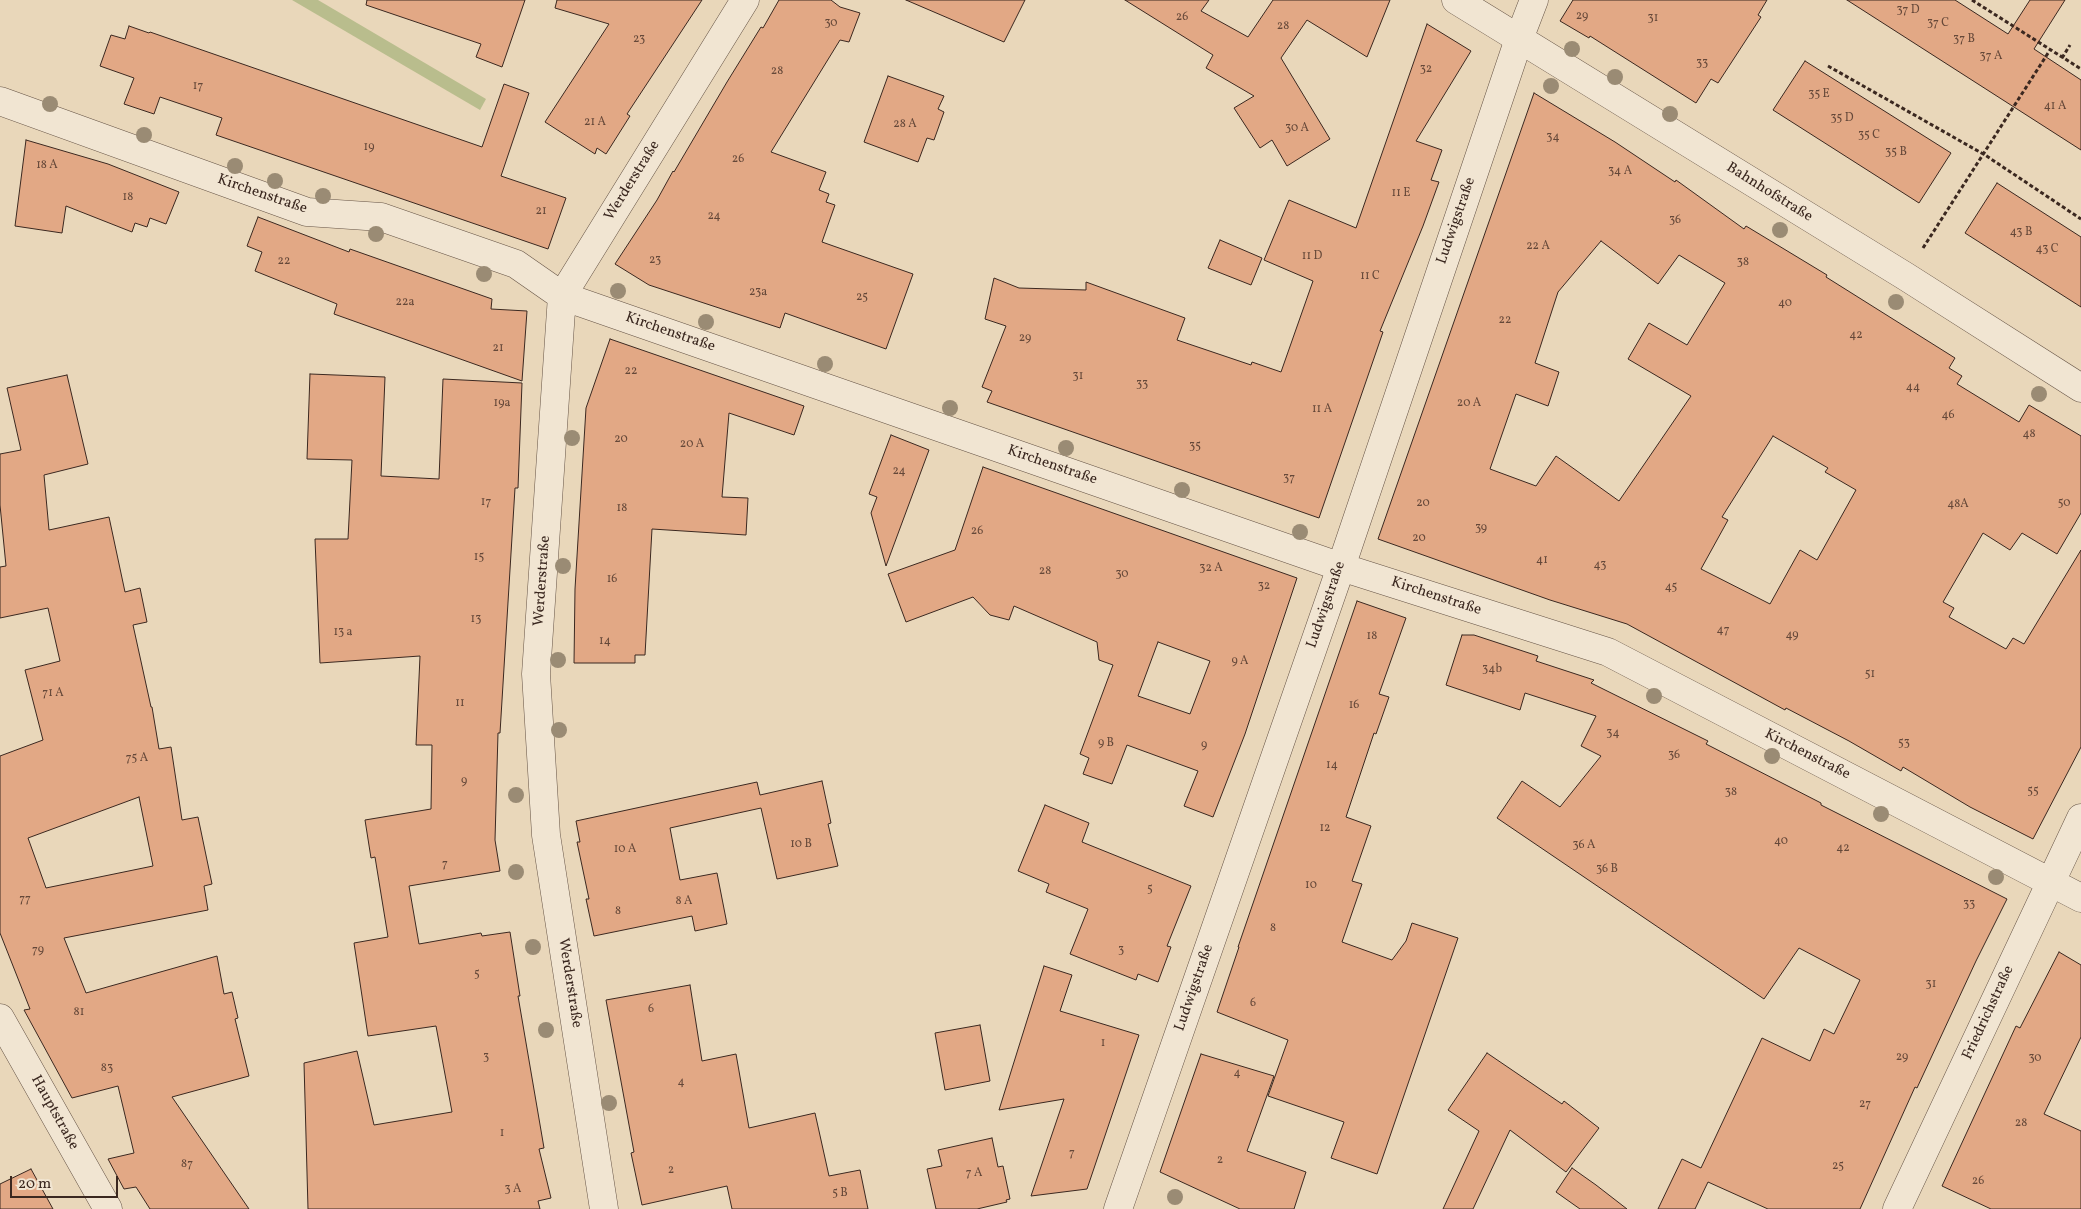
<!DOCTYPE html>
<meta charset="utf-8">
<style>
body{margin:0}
#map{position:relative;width:2081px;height:1209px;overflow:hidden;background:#e9d7ba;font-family:Vollkorn,serif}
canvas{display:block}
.scale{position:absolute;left:10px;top:1176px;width:108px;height:22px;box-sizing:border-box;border:2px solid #3b2820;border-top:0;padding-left:6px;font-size:15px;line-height:18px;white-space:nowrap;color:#3b2820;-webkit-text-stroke:4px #f1e5d2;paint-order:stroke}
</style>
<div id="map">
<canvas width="2081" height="1209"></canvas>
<div class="scale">20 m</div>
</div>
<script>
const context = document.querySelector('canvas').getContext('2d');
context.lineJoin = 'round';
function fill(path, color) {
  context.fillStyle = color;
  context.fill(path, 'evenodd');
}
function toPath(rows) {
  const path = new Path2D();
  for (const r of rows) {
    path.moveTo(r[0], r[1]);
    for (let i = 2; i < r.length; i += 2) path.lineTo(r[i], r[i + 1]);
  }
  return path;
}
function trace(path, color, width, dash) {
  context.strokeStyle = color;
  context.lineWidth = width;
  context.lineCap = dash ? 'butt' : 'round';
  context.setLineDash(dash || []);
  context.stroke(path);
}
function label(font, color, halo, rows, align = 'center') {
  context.font = font + ' Vollkorn,serif';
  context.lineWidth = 5;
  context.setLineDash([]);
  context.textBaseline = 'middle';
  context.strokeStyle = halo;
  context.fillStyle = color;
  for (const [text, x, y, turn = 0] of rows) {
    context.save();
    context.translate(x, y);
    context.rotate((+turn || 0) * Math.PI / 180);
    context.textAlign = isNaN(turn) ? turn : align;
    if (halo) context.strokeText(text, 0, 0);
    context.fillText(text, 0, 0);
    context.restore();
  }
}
fill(toPath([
 [292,0,318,0,486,99,480,110]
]), '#b9bd8d');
const building = toPath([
 [367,0,525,0,502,67,476,57,481,44,366,5,367,0],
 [557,0,702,0,627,114,630,116,606,154,597,148,595,154,545,122,609,24,555,8,557,0],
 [779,0,831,0,840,7,860,13,849,42,840,40,771,152,826,172,819,190,829,194,826,202,835,205,822,242,913,274,886,349,785,313,780,328,649,285,615,264,657,200,673,171,674,172,727,82,761,27,763,28,779,0],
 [906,0,1025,0,1004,42,906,0],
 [1125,0,1209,0,1201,11,1248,37,1273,0,1390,0,1367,57,1307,20,1281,58,1330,139,1287,166,1272,140,1260,148,1234,108,1254,96,1206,68,1213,55,1125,0],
 [1573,0,1767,0,1758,15,1761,17,1718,83,1711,79,1696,103,1590,36,1589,38,1560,21,1573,0],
 [1847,0,1955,0,2008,34,2030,0,2065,0,2034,49,2081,80,2081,150,1847,0],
 [1427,24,1471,51,1416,141,1442,150,1431,180,1439,182,1423,226,1380,331,1383,332,1319,518,987,402,992,391,982,387,1006,326,985,319,994,278,1019,288,1086,290,1086,282,1185,318,1177,340,1251,365,1252,362,1281,372,1313,281,1264,260,1289,200,1356,228,1427,24],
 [129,26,149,33,150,32,482,147,504,84,529,93,501,176,566,198,548,249,216,135,222,118,160,97,154,114,124,104,134,78,100,66,111,35,125,39,129,26],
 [1805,61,1951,153,1919,203,1773,110,1805,61],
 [888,76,944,96,938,109,944,112,934,140,927,138,918,162,864,142,888,76],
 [1534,93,1615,142,1675,182,1676,180,1744,229,1746,226,1827,275,1826,277,1955,358,1949,368,1962,376,1957,384,2019,422,2029,405,2081,436,2081,513,2057,554,2022,533,2010,550,1983,533,1943,602,1954,608,1949,617,2006,649,2013,638,2024,644,2081,550,2081,747,2033,839,1970,807,1903,767,1901,771,1849,741,1786,708,1785,710,1627,624,1550,600,1378,539,1534,93],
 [1601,241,1658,284,1679,255,1725,283,1687,345,1649,323,1628,359,1691,396,1619,501,1556,456,1536,486,1490,469,1516,394,1548,406,1559,372,1535,363,1558,292,1601,241],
 [1773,436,1828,468,1825,472,1856,490,1817,560,1800,550,1770,604,1701,569,1728,520,1722,517,1773,436],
 [26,140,108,164,179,192,166,224,150,218,147,227,135,223,132,232,66,206,62,233,15,226,26,140],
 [1997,183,2081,237,2081,307,1965,233,1997,183],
 [258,217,349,252,350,249,492,299,491,309,527,311,522,381,334,314,337,304,255,271,262,252,247,246,258,217],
 [1220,240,1262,258,1251,285,1208,268,1220,240],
 [610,339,804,406,794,435,729,413,722,497,748,498,746,535,652,529,645,655,635,655,635,663,574,663,575,589,586,408,610,339],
 [310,374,385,377,381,476,439,479,443,379,522,383,518,488,515,488,500,733,498,733,495,840,500,871,409,886,419,944,481,933,482,936,510,932,520,996,518,996,544,1148,539,1149,551,1198,538,1201,540,1209,308,1209,304,1063,357,1051,374,1125,452,1112,436,1026,368,1036,354,943,388,937,375,857,371,858,365,820,431,809,432,745,416,745,420,656,320,663,315,539,348,539,352,460,307,459,310,374],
 [67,375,88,464,44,475,49,530,109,517,125,592,140,588,147,622,133,625,151,707,152,707,159,749,171,747,182,820,198,817,212,884,204,886,208,910,64,938,86,993,217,956,224,994,232,992,238,1018,235,1019,249,1076,172,1097,249,1209,150,1209,136,1187,124,1189,108,1159,134,1153,118,1086,72,1098,24,1010,30,1009,0,933,0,756,43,740,25,670,60,661,48,608,0,618,0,567,6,566,0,505,0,454,21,450,7,388,67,375],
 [139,797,153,866,46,888,28,838,139,797],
 [891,435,929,450,886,566,871,513,877,497,869,494,891,435],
 [983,467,1297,578,1245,734,1213,817,1184,806,1198,771,1127,745,1112,784,1083,774,1089,758,1080,754,1113,665,1099,660,1097,642,1014,606,1009,620,990,615,973,597,906,622,888,574,955,550,983,467],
 [1158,642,1210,661,1190,714,1138,696,1158,642],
 [1357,601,1406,618,1379,694,1389,697,1376,734,1374,733,1346,817,1371,826,1352,881,1362,884,1342,942,1392,960,1406,941,1412,923,1458,938,1377,1174,1331,1158,1344,1122,1268,1096,1288,1040,1217,1012,1239,947,1238,947,1357,601],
 [1462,635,1474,635,1538,656,1536,661,1594,680,1591,683,1708,741,1706,744,1821,803,1821,805,2007,899,1976,961,1917,1088,1915,1087,1860,1209,1768,1209,1708,1182,1695,1209,1658,1209,1682,1159,1701,1168,1762,1038,1810,1061,1824,1029,1834,1034,1860,980,1799,948,1764,999,1497,818,1522,781,1560,807,1601,756,1581,746,1596,716,1525,693,1520,710,1446,685,1462,635],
 [822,781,831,823,828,824,838,866,777,879,761,808,670,828,680,880,717,873,727,924,695,931,692,916,594,936,586,899,589,899,577,842,580,842,576,821,757,782,760,795,822,781],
 [1045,805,1089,823,1082,842,1191,886,1167,946,1171,947,1158,982,1138,974,1136,980,1070,954,1088,909,1046,892,1049,884,1018,871,1045,805],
 [2059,952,2081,965,2081,1037,2044,1114,2081,1131,2081,1209,1991,1209,1942,1186,2016,1026,2020,1028,2059,952],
 [1044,966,1072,975,1060,1011,1139,1035,1087,1189,1031,1196,1064,1099,999,1110,1044,966],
 [690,985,702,1061,736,1054,749,1128,815,1113,829,1176,860,1170,868,1209,732,1209,727,1186,642,1205,631,1153,634,1152,606,1000,690,985],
 [980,1025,990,1081,945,1090,935,1033,980,1025],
 [1487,1053,1562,1104,1564,1101,1599,1128,1566,1172,1510,1130,1473,1209,1443,1209,1479,1131,1448,1110,1487,1053],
 [1201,1054,1274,1076,1247,1151,1306,1172,1294,1209,1240,1209,1160,1172,1201,1054],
 [992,1138,998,1167,1003,1166,1010,1199,1006,1200,1007,1202,977,1209,936,1209,927,1169,942,1166,938,1150,992,1138],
 [1572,1168,1596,1185,1627,1209,1580,1209,1556,1192,1572,1168],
 [31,1169,53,1209,0,1209,0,1184,31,1169]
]);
fill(building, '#e2a885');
trace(building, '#3b2820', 1);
const minor = toPath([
 [1456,0,1905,276,2081,388],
 [0,101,307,212,381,217,516,264,562,296,1341,567,1608,652,2081,898],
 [0,1018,108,1209],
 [604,1209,546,835,536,674,562,296,745,0],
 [1118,1209,1341,567,1519,39,1534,0],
 [1897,1209,2081,818]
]);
trace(minor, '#665446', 29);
trace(toPath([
 [1972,0,2081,69],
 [2062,58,2070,45],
 [1828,66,1985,155,2081,219],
 [1923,248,2050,50]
]), '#3b2820', 3, [4, 2.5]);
trace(minor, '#f1e5d2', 28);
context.fillStyle = '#9a8b74';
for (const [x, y] of [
 [1572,49],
 [1615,77],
 [1551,86],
 [50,104],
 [1670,114],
 [144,135],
 [235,166],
 [275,181],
 [323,196],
 [1780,230],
 [376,234],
 [484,274],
 [618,291],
 [1896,302],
 [706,322],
 [825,364],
 [2039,394],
 [950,408],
 [572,438],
 [1066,448],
 [1182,490],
 [1300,532],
 [563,566],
 [558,660],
 [1654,696],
 [559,730],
 [1772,756],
 [516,795],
 [1881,814],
 [516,872],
 [1996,877],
 [533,947],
 [546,1030],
 [609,1103],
 [1175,1197]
]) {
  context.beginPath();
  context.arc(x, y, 8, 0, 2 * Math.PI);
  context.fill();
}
label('12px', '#654839', null, [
 ["37 D",1908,11],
 ["29",1582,17],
 ["26",1182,18],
 ["31",1653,19],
 ["30",831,24],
 ["37 C",1938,24],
 ["28",1283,27],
 ["23",639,40],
 ["37 B",1964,40],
 ["37 A",1991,57],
 ["33",1702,64],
 ["32",1426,70],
 ["28",777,72],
 ["17",198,87],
 ["35 E",1819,95],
 ["41 A",2055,107],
 ["35 D",1842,119],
 ["21 A",595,123],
 ["28 A",905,125],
 ["30 A",1297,129],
 ["35 C",1869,136],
 ["34",1553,138],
 ["19",369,148],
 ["35 B",1896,153],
 ["26",738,160],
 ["18 A",47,166],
 ["34 A",1620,172],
 ["11 E",1401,194],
 ["18",128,198],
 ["21",541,212],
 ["24",714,217],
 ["36",1675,221],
 ["43 B",2021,233],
 ["22 A",1538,247],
 ["43 C",2047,250],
 ["11 D",1312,257],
 ["23",655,261],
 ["22",284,262],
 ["38",1743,263],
 ["11 C",1370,277],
 ["23a",758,293],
 ["25",862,298],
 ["22a",405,303],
 ["40",1785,304],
 ["22",1505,321],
 ["42",1856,336],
 ["29",1025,339],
 ["21",498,349],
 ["22",631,372],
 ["31",1078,377],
 ["33",1142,385],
 ["44",1913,388],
 ["19a",502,404],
 ["20 A",1469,404],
 ["11 A",1322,410],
 ["46",1948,416],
 ["48",2029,435],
 ["20",621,440],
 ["20 A",692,445],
 ["35",1195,447],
 ["24",899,472],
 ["37",1289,479],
 ["17",486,503],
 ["20",1423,504],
 ["50",2064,504],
 ["48A",1958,505],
 ["18",622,509],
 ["39",1481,529],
 ["26",977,532],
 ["20",1419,539],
 ["15",479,558],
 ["41",1542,561],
 ["43",1600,566],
 ["32 A",1211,569],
 ["28",1045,572],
 ["30",1122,575],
 ["16",612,580],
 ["32",1264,587],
 ["45",1671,588],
 ["13",476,620],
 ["47",1723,631],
 ["13 a",343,633],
 ["49",1792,636],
 ["18",1372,637],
 ["14",605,642],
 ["9 A",1240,662],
 ["34b",1492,670],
 ["51",1870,675],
 ["71 A",53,694],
 ["11",460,704],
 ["16",1354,706],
 ["34",1613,734],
 ["9 B",1106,744],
 ["53",1904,744],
 ["9",1204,746],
 ["36",1674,756],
 ["75 A",137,759],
 ["14",1332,766],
 ["9",464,782],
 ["55",2033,792],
 ["38",1731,793],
 ["12",1325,829],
 ["40",1781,842],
 ["10 B",801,845],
 ["36 A",1584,846],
 ["42",1843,849],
 ["10 A",625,850],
 ["7",445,865],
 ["36 B",1607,870],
 ["10",1311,886],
 ["5",1150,890],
 ["77",25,900],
 ["8 A",684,902],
 ["33",1969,905],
 ["8",618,912],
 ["8",1273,929],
 ["79",38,951],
 ["3",1121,951],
 ["5",477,975],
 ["31",1931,985],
 ["6",1253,1004],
 ["6",651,1010],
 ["81",79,1013],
 ["1",1103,1044],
 ["3",486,1058],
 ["29",1902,1058],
 ["30",2035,1059],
 ["83",107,1069],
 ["4",1237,1074],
 ["4",681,1083],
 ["27",1865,1105],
 ["28",2021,1124],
 ["1",502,1134],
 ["7",1072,1154],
 ["2",1220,1161],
 ["87",187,1165],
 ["25",1838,1167],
 ["2",671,1171],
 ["7 A",974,1174],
 ["26",1978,1182],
 ["3 A",513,1190],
 ["5 B",840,1194]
]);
label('15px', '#3b2820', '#f1e5d2', [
 ["Werderstraße",633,181,-58],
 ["Bahnhofstraße",1769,193,32],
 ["Kirchenstraße",262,195,19],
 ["Ludwigstraße",1457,221,-71],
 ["Kirchenstraße",670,333,19],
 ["Kirchenstraße",1052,466,19],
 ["Werderstraße",543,581,-86],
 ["Kirchenstraße",1436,597,18],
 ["Ludwigstraße",1327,605,-71],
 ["Kirchenstraße",1807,755,27],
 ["Werderstraße",569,983,81],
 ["Ludwigstraße",1195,988,-71],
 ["Friedrichstraße",1989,1013,-65],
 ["Hauptstraße",54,1113,61]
]);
</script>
